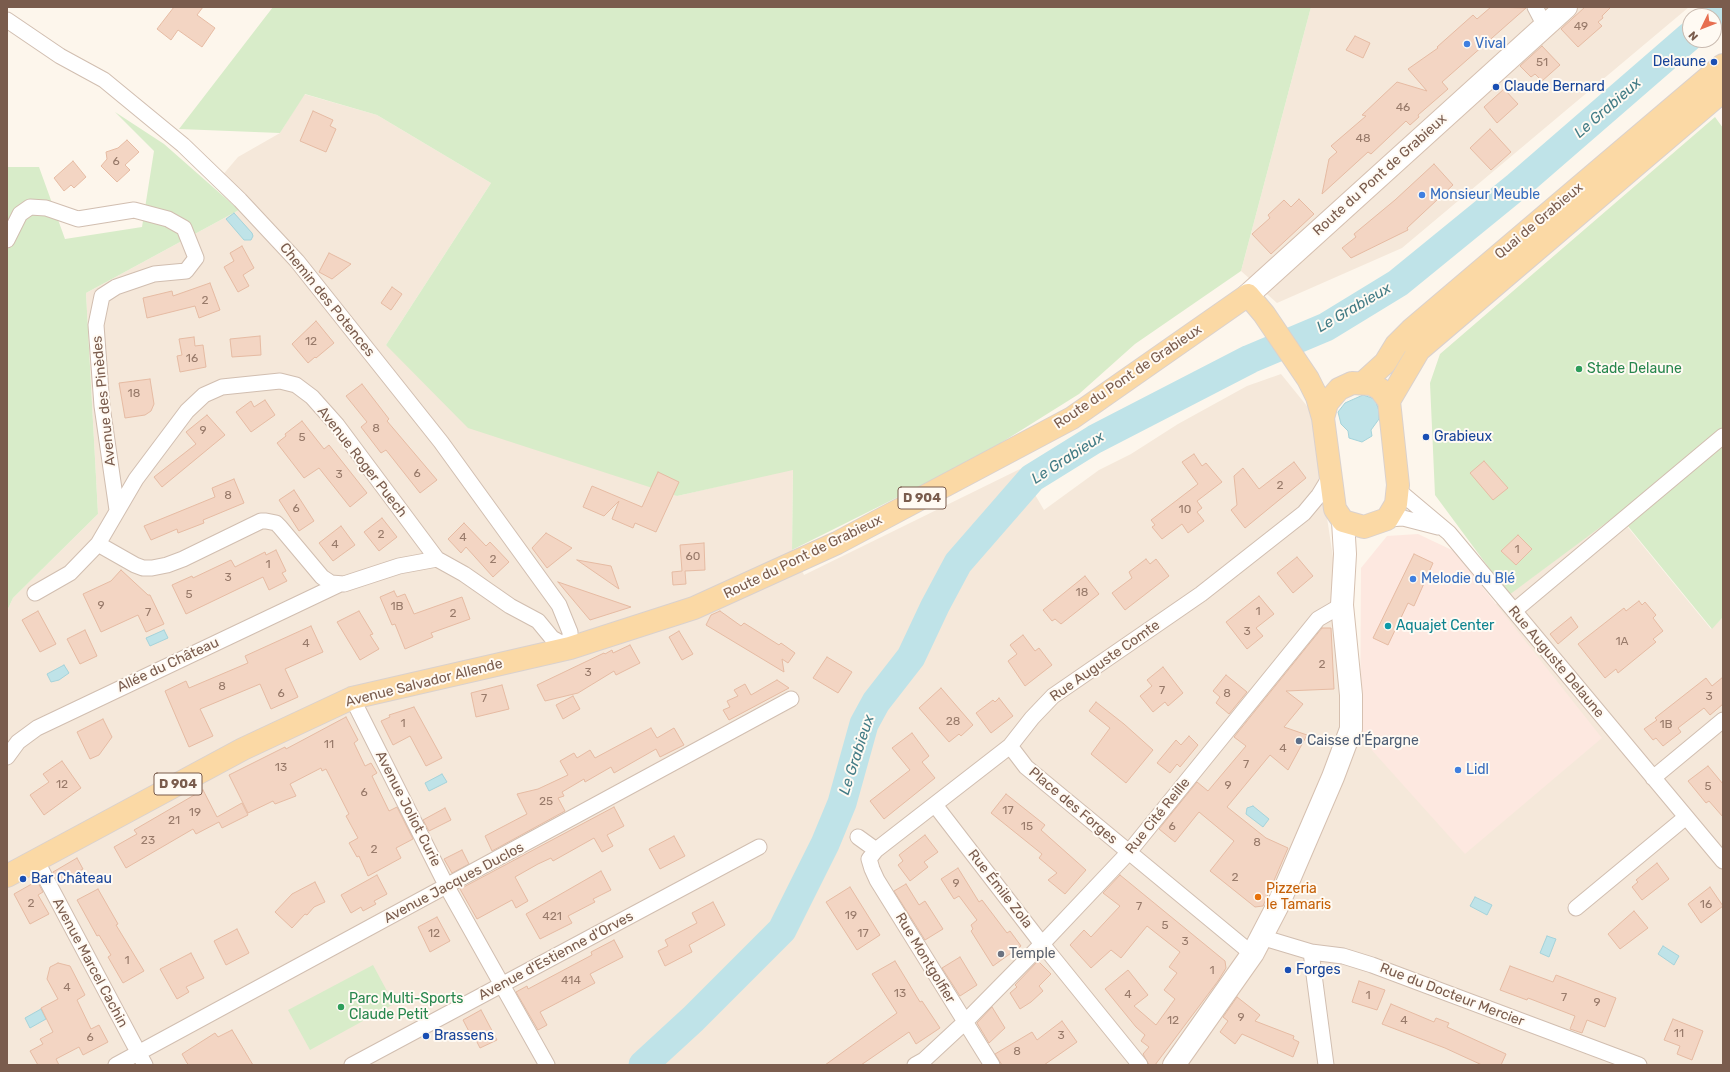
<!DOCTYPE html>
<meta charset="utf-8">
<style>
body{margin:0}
#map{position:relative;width:1730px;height:1072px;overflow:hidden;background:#fdf6ec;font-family:Rubik,sans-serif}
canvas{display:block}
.frame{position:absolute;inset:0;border:8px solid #7a5c4d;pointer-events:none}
.north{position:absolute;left:1682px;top:8px;width:40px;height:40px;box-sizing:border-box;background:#fffaf3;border:1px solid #cabbb1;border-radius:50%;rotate:227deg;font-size:11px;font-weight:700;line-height:16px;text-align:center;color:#7a5c4d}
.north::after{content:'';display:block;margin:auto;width:14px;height:18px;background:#e76f51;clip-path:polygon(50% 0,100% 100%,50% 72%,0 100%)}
</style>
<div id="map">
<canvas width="1730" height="1072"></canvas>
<div class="frame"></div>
<div class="north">N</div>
</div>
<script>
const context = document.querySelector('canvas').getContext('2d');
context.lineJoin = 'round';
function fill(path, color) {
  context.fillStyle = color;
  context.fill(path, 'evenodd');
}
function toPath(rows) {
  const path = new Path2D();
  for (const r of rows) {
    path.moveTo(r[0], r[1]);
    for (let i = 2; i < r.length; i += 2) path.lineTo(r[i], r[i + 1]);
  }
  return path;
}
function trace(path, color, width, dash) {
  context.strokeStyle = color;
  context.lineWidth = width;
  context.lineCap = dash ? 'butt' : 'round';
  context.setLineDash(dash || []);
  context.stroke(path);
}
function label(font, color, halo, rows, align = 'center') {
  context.font = font + ' Rubik,sans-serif';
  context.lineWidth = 4;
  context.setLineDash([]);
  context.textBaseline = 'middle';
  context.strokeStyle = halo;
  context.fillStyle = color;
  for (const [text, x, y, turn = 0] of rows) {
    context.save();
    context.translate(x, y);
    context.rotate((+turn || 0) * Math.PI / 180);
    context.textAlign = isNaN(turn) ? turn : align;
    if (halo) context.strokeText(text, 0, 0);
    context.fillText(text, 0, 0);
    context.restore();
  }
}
fill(toPath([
 [1311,7,1689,7,1402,248,1277,303,1241,271],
 [304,94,377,115,491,183,386,345,677,496,793,469,792,549,804,575,1020,469,1044,510,1099,470,1131,454,1178,424,1247,386,1281,374,1311,411,1360,737,1496,604,1617,514,1711,629,1723,617,1723,1065,7,1065,7,611,13,598,98,514,86,293,239,210,215,184,238,157,280,133]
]), '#f5e8da');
fill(toPath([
 [1418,534,1454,551,1602,738,1465,854,1360,737,1361,568,1387,536]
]), '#fde8e0');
fill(toPath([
 [273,7,1311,7,1241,271,1135,344,1079,394,980,456,792,550,793,470,677,496,468,428,386,345,491,183,377,115,305,94,280,133,179,129],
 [115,112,164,144,239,210,86,293,98,514,13,598,7,611,7,167,39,167,65,239,142,227,154,151],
 [1715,117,1723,128,1723,617,1712,629,1618,514,1509,595,1435,495,1430,383,1440,354],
 [373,965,394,1004,310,1050,288,1010]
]), '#d8ecc9');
const water = toPath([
 [234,213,252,233,253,236,251,240,244,240,226,219,234,213],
 [1363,395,1372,398,1376,402,1379,411,1379,419,1371,430,1372,436,1362,442,1349,438,1348,431,1341,424,1338,412,1345,403,1363,395],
 [164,630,168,638,150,646,146,638,164,630],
 [64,665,69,673,59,680,51,682,47,674,64,665],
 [442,774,447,782,429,791,425,783,442,774],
 [1253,806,1269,819,1263,827,1246,814,1247,808,1253,806],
 [1475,897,1492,905,1487,915,1470,906,1475,897],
 [1547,936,1556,939,1549,957,1540,953,1547,936],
 [1663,946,1679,956,1674,965,1658,954,1663,946],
 [41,1009,46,1019,30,1028,25,1018,41,1009]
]);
fill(water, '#bfe3e8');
trace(water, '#a5d3da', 1);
trace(toPath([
 [1714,16,1723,9],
 [643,1065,693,1019,782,930,825,844,842,803,864,724,876,702,911,657,935,606,958,563,1032,478,1095,439,1250,359,1326,327,1398,283,1517,186,1690,36]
]), '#bfe3e8', 29);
const building = toPath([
 [174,7,203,7,197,15,215,28,202,47,178,30,171,40,157,29,174,7],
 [1491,7,1526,8,1442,82,1448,89,1418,115,1419,117,1410,125,1406,121,1371,154,1368,152,1322,194,1329,159,1337,152,1331,146,1366,116,1362,115,1397,82,1427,91,1408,69,1438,48,1437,47,1473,15,1477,19,1491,7],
 [1585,7,1611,7,1602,16,1603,18,1598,22,1602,26,1578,47,1561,29,1585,7],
 [1355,36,1370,43,1363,58,1346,50,1355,36],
 [1542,46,1560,65,1542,81,1535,74,1531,77,1520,66,1542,46],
 [1504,89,1518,104,1497,123,1484,107,1504,89],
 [313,111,333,120,330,126,336,129,326,152,300,141,313,111],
 [1490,129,1511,152,1491,170,1470,148,1490,129],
 [127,140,139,152,125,165,130,170,117,182,101,166,107,159,106,152,118,148,127,140],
 [73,161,86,177,74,188,71,185,64,191,54,178,73,161],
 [1434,164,1453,185,1407,228,1408,230,1351,258,1342,248,1356,237,1354,234,1395,200,1434,164],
 [1299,199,1314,214,1271,254,1252,234,1270,218,1268,215,1284,200,1291,207,1299,199],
 [242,246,254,268,243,275,249,286,238,292,224,267,234,261,230,253,242,246],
 [329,253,351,264,332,279,319,272,329,253],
 [210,283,220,310,199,318,195,306,147,318,143,298,172,291,173,296,210,283],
 [392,287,402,294,391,310,381,303,392,287],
 [316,321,334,343,316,358,315,357,308,363,292,344,316,321],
 [260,336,261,355,232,357,230,339,260,336],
 [194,337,195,346,203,345,206,367,180,372,177,356,182,355,179,339,194,337],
 [150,379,154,404,151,411,145,415,125,418,119,383,150,379],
 [362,384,389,419,387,421,437,480,420,493,386,450,381,453,361,427,367,422,346,396,362,384],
 [265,400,275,415,251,432,236,412,251,401,254,407,265,400],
 [207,415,225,435,162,487,154,477,196,444,186,432,207,415],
 [302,421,324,449,329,445,367,493,350,507,319,468,304,478,277,443,286,436,285,434,302,421],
 [1194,454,1202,466,1206,463,1222,482,1197,501,1202,508,1197,512,1204,521,1188,533,1182,524,1162,539,1152,527,1155,525,1151,520,1198,484,1182,462,1194,454],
 [1484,461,1508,488,1493,500,1470,473,1484,461],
 [1294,462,1306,478,1245,528,1231,510,1237,505,1234,476,1243,468,1259,489,1294,462],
 [658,472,679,482,656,532,635,523,633,528,612,519,619,501,604,516,583,507,592,486,642,507,658,472],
 [234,479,244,503,203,520,204,523,178,533,177,529,151,540,144,526,215,497,212,488,234,479],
 [294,490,314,521,299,531,279,500,294,490],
 [382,518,397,537,379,551,364,532,382,518],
 [464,523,486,546,490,542,509,562,493,577,466,547,461,553,448,539,464,523],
 [341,526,355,545,333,561,319,543,341,526],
 [546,533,572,548,547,568,532,548,546,533],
 [1518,535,1532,549,1516,565,1501,551,1518,535],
 [704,543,705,570,685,571,686,584,673,585,672,572,682,571,680,545,704,543],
 [276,550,286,571,282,573,287,581,269,590,263,577,186,614,172,585,192,576,193,578,231,560,235,567,265,552,266,555,276,550],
 [1414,554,1433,563,1414,606,1408,603,1388,645,1373,638,1414,554],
 [1297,557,1313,576,1293,593,1277,573,1297,557],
 [1146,559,1150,564,1156,559,1169,576,1125,610,1112,593,1132,578,1129,572,1146,559],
 [577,560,611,566,619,589,577,560],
 [121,570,148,595,150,595,164,624,146,632,138,615,101,632,83,594,111,581,121,570],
 [1085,576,1099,594,1061,624,1055,619,1052,621,1043,610,1085,576],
 [558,582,631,607,590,620,558,582],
 [394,591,397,597,405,594,414,614,462,597,470,619,431,633,433,637,405,649,395,624,392,625,380,597,394,591],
 [1259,596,1274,614,1256,628,1263,636,1247,649,1226,622,1259,596],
 [1639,601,1642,605,1645,602,1656,615,1653,618,1663,631,1653,639,1656,642,1618,673,1616,669,1605,678,1578,644,1624,608,1626,611,1639,601],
 [38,611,56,644,40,652,22,620,38,611],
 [359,611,373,634,370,635,379,649,360,660,337,622,359,611],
 [720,611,741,626,744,623,779,645,781,643,795,653,788,663,782,659,784,672,706,625,711,615,720,611],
 [1571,617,1578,627,1558,644,1550,634,1571,617],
 [311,626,323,652,285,669,298,697,271,709,260,684,200,709,213,736,189,747,165,691,186,681,189,688,248,663,245,656,311,626],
 [1322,628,1331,628,1334,689,1286,691,1303,704,1284,727,1307,735,1288,770,1270,755,1227,807,1266,838,1288,848,1263,906,1255,907,1210,871,1234,841,1199,812,1175,842,1159,829,1197,782,1208,791,1246,746,1234,737,1322,628],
 [85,630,97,656,80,664,67,639,85,630],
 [679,631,693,654,682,660,669,637,679,631],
 [1023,635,1035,651,1039,648,1052,665,1025,686,1008,661,1017,654,1010,645,1023,635],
 [630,645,640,663,616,675,614,671,578,693,545,701,537,685,604,653,605,654,612,650,613,653,630,645],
 [827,657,852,672,838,693,813,678,827,657],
 [1163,667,1183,693,1168,706,1165,702,1153,712,1140,696,1152,686,1147,680,1163,667],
 [1226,675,1247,692,1229,714,1216,703,1220,697,1213,691,1226,675],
 [1723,677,1723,704,1710,715,1704,708,1678,728,1681,732,1663,746,1656,738,1653,740,1644,729,1657,720,1655,718,1706,678,1712,686,1723,677],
 [777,680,789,688,729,720,723,710,730,707,727,701,738,696,734,690,745,684,751,695,777,680],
 [502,685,509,709,476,717,471,693,502,685],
 [941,688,973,725,961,736,959,734,949,742,919,708,941,688],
 [573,696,580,709,563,719,556,705,573,696],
 [999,698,1013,716,991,733,976,713,993,700,995,702,999,698],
 [1096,702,1124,724,1153,750,1126,783,1091,754,1110,728,1089,711,1096,702],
 [414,707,442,758,426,766,410,736,393,745,381,721,390,717,389,715,414,707],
 [346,717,358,740,354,743,365,766,371,763,377,773,372,776,389,811,397,807,413,839,396,848,401,858,368,876,359,856,357,857,349,843,358,838,346,816,349,814,326,769,322,771,321,768,290,784,296,796,275,804,273,801,248,813,229,775,285,747,286,749,346,717],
 [103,719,112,737,99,755,90,759,77,732,103,719],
 [651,728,657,738,674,728,684,745,660,757,656,749,614,773,611,767,585,782,584,779,562,792,564,796,558,798,565,811,492,851,485,836,527,814,517,794,538,789,568,775,560,761,574,753,577,758,590,750,595,758,651,728],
 [912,733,929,756,922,762,935,778,884,819,870,801,910,770,892,748,912,733],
 [1189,736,1198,745,1180,767,1177,764,1170,773,1157,763,1176,740,1181,745,1189,736],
 [62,761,81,788,44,815,30,795,49,782,43,774,62,761],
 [1708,766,1723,784,1723,817,1709,801,1706,803,1688,781,1708,766],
 [203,790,217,817,242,803,248,815,222,828,219,822,196,834,193,829,126,868,114,847,137,834,134,830,203,790],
 [1006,794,1045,825,1041,830,1086,870,1065,894,1048,880,1057,873,1039,858,1042,854,991,813,1006,794],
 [614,807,624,826,607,835,613,846,602,852,594,838,553,861,551,858,538,864,515,877,528,901,516,908,512,900,477,919,460,889,614,807],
 [445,808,451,820,429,831,423,820,445,808],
 [925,835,938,852,924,862,928,867,910,881,898,865,903,861,899,855,925,835],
 [674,836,685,856,660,869,649,849,674,836],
 [462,850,469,864,452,873,444,859,462,850],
 [77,858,83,869,58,883,53,872,77,858],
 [1657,863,1669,879,1642,900,1632,887,1638,882,1636,880,1657,863],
 [958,868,979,902,982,900,1007,933,1010,931,1021,946,993,966,971,931,973,929,971,925,977,920,959,896,954,899,941,879,958,868],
 [601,871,611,890,593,899,595,902,568,916,572,923,540,939,526,914,601,871],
 [377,875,387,894,374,901,376,904,363,911,361,907,351,913,341,895,377,875],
 [1120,875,1225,961,1226,968,1218,981,1155,1065,1149,1065,1143,1054,1149,1047,1141,1041,1145,1035,1136,1027,1105,989,1128,970,1148,995,1134,1006,1156,1025,1175,999,1164,990,1177,973,1169,967,1180,952,1147,926,1121,958,1111,950,1091,968,1070,945,1084,930,1091,937,1120,906,1103,893,1120,875],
 [37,881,43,892,38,895,49,914,30,924,14,894,37,881],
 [315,882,325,902,314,907,307,915,305,914,292,928,275,912,292,894,315,882],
 [906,884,919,905,925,901,943,929,925,940,894,891,906,884],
 [850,887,880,935,857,950,826,902,850,887],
 [1710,887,1723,906,1701,923,1688,904,1710,887],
 [98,889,118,924,116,925,144,971,123,983,108,957,111,955,99,935,97,936,77,900,98,889],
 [713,902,725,925,689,945,692,952,665,966,658,951,668,946,665,940,697,923,692,913,713,902],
 [1634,911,1648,928,1620,949,1608,934,1634,911],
 [437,917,450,941,430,952,418,927,437,917],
 [237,929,249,953,226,965,214,941,237,929],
 [614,940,623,957,590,974,595,983,540,1012,547,1025,538,1030,516,992,527,986,528,989,592,955,591,952,614,940],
 [191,953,204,978,186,987,189,992,177,999,160,969,191,953],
 [960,957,977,985,960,996,942,968,960,957],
 [895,961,920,1002,922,1001,940,1028,916,1044,909,1032,861,1065,825,1065,897,1013,872,974,895,961],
 [1038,961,1051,974,1039,986,1043,991,1031,1002,1020,1009,1010,993,1017,987,1015,985,1038,961],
 [58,963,70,966,85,995,77,1000,91,1029,99,1025,108,1042,83,1055,79,1047,56,1059,59,1065,38,1065,30,1051,43,1044,40,1039,53,1032,41,1008,58,999,47,979,50,967,58,963],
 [1510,966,1553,982,1556,975,1616,998,1605,1027,1587,1020,1582,1033,1570,1029,1575,1016,1528,998,1527,1000,1500,990,1510,966],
 [1359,981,1385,990,1377,1010,1352,1002,1359,981],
 [1237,997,1260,1015,1255,1021,1294,1036,1293,1039,1299,1042,1293,1057,1242,1034,1235,1044,1220,1032,1228,1021,1223,1017,1237,997],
 [1391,1004,1434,1022,1436,1018,1449,1023,1447,1027,1506,1054,1501,1065,1482,1065,1445,1048,1382,1024,1391,1004],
 [992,1007,1005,1028,989,1043,977,1023,992,1007],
 [481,1010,497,1040,480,1048,476,1040,474,1041,463,1020,481,1010],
 [1673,1019,1703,1031,1692,1060,1677,1054,1680,1046,1664,1040,1673,1019],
 [1062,1021,1077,1042,1044,1065,1002,1065,995,1054,1032,1032,1037,1040,1062,1021],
 [232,1030,253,1065,189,1065,187,1063,182,1054,215,1033,218,1037,232,1030]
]);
fill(building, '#f3d5c3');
trace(building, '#e6bba3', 1);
const street = toPath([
 [1535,7,1545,26],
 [7,20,60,56,104,80,183,145,240,200,297,261,441,442,559,605,570,632,570,648,552,638,538,621,510,606,464,574,437,559,337,425,312,397,296,385,280,381,222,387,204,395,187,411,136,479,98,544],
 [7,240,20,214,30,207,46,208,78,219,134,210,168,219,184,228,196,258,186,271,154,274,116,287,102,296,96,325,102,406,117,510],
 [1399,491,1449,533,1723,861],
 [1387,519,1403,518,1438,527],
 [35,593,70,573,98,544,135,565,143,568,152,568,167,565,183,559,261,521,266,521,276,523,280,527,322,577,331,583,344,584,399,566,437,559],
 [1514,611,1723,436],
 [352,698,447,887,547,1065],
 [1010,746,1026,767,1245,948,1253,953],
 [7,757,18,742,37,728,338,585],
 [1653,778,1723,720],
 [935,805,1042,944,1140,1065],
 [858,837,876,850],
 [36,860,145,1065],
 [1576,908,1686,817],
 [1261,937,1311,952,1343,956,1372,965,1639,1065],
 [1311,952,1326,1065],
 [116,1065,791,699],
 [352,1065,759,847],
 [915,1065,924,1060,965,1022,1042,944,1129,852,1318,619,1342,605],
 [992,1065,877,880,872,869,869,859,876,850,1010,746,1032,718,1053,696,1201,594,1304,513,1319,495,1330,477]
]);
const secondary = toPath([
 [1248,295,1566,7],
 [1174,1065,1253,953,1278,905,1333,777,1351,729,1351,695,1342,605,1345,554,1343,521]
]);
const primary = toPath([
 [1352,383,1371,384,1380,389,1389,401,1398,485,1396,504,1387,519,1364,527,1343,521,1335,509,1323,418,1327,403,1339,389,1352,383],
 [1363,383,1385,363,1396,345,1411,330,1723,65],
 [1389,401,1419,350,1723,91],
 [7,876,243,749,352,698,570,648,694,608,837,543,1072,418,1248,295,1264,314,1308,379,1317,397,1323,418]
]);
trace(street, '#d1beb0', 17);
trace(secondary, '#d6c0b0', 24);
trace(primary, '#dad1cd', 24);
trace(street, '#fff', 15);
trace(secondary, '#fff', 22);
trace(primary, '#fbd9a5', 22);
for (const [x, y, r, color] of [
 [1467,44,4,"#3f7fe0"],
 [1714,62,4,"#1a4fb4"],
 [1496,87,4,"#1a4fb4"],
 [1422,195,4,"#3f7fe0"],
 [1579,369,4,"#2e9e5b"],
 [1426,437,4,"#1a4fb4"],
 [1413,579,4,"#3f7fe0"],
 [1388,626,4,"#0f9aa8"],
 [1299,741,4,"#5c6f8a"],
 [1458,770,4,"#3f7fe0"],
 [23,879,4,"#1a4fb4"],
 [1258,897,4,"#e8710a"],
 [1001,954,4,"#6b7280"],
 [1288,970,4,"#1a4fb4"],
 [341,1007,4,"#2e9e5b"],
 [426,1036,4,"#1a4fb4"]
]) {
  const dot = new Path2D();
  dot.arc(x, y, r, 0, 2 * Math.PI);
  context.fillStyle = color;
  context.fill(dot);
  trace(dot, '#fffaf3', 1.5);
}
label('12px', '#987a6a', null, [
 ["49",1581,27],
 ["51",1542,63],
 ["46",1403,108],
 ["48",1363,139],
 ["6",116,162],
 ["2",205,301],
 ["12",311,342],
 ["16",192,359],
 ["18",134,394],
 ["8",376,429],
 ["9",203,431],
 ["5",302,438],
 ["6",417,474],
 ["3",339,475],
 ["2",1280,486],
 ["8",228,496],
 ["6",296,509],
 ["10",1185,510],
 ["2",381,535],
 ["4",463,538],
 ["4",335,545],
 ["1",1517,550],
 ["60",693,557],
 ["2",493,560],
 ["1",268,565],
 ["3",228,578],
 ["18",1082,593],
 ["5",189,595],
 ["9",101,606],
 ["1B",397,607],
 ["1",1258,612],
 ["7",148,613],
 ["2",453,614],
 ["3",1247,632],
 ["1A",1622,642],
 ["4",306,644],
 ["2",1322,665],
 ["3",588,673],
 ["8",222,687],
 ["7",1162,691],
 ["6",281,694],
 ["8",1227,694],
 ["3",1709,697],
 ["7",484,699],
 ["28",953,722],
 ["1",403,724],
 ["1B",1666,725],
 ["11",329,745],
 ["4",1283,749],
 ["7",1246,765],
 ["13",281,768],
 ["12",62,785],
 ["9",1228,786],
 ["5",1708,787],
 ["6",364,793],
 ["25",546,802],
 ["17",1008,811],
 ["19",195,813],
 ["21",174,821],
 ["15",1027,827],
 ["6",1172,827],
 ["23",148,841],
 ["8",1257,843],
 ["2",374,850],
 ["2",1235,878],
 ["9",956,884],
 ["2",31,904],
 ["16",1706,905],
 ["7",1139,907],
 ["19",851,916],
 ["421",552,917],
 ["5",1165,926],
 ["12",434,934],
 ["17",863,934],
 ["3",1185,942],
 ["1",127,961],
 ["1",1212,971],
 ["414",571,981],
 ["4",67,988],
 ["13",900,994],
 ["4",1128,995],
 ["1",1368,996],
 ["7",1564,998],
 ["9",1597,1003],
 ["9",1241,1018],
 ["12",1173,1021],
 ["4",1404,1021],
 ["11",1679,1034],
 ["3",1061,1036],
 ["6",90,1038],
 ["8",1017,1052]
]);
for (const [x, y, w] of [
 [922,498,48],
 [178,784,48]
]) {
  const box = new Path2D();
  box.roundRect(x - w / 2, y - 11, w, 22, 3);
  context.fillStyle = '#fffaf3';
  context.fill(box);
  trace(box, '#7a5c4d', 1);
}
label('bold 13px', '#7a5c4d', null, [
 ["D 904",922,498],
 ["D 904",178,784]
]);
label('14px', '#366cbe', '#fffaf3', [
 ["Vival",1475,44],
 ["Monsieur Meuble",1430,195],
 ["Melodie du Blé",1421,579],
 ["Lidl",1466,770]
], 'left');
label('14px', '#164399', '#fffaf3', [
 ["Delaune",1706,62,"right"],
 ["Claude Bernard",1504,87],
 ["Grabieux",1434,437],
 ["Bar Château",31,879],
 ["Forges",1296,970],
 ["Brassens",434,1036]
], 'left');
label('14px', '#7a5c4d', '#fffaf3', [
 ["Route du Pont de Grabieux",1380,175,-42],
 ["Quai de Grabieux",1539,221,-40],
 ["Chemin des Potences",327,300,51],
 ["Route du Pont de Grabieux",1128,377,-34],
 ["Avenue des Pinèdes",104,401,-96],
 ["Avenue Roger Puech",362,462,52],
 ["Route du Pont de Grabieux",803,557,-26],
 ["Rue Auguste Comte",1105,661,-35],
 ["Rue Auguste Delaune",1556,662,50],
 ["Allée du Château",168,665,-25],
 ["Avenue Salvador Allende",424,683,-14],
 ["Place des Forges",1073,806,40],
 ["Avenue Joliot Curie",408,809,63],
 ["Rue Cité Reille",1158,816,-51],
 ["Avenue Jacques Duclos",454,883,-28],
 ["Rue Émile Zola",1000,889,52],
 ["Avenue d'Estienne d'Orves",556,956,-28],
 ["Rue Montgolfier",925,958,59],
 ["Avenue Marcel Cachin",90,963,62],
 ["Rue du Docteur Mercier",1452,995,21]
]);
label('14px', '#27864d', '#fffaf3', [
 ["Stade Delaune",1587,369],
 ["Parc Multi-Sports",349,999],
 ["Claude Petit",349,1015]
], 'left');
label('14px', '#0d838f', '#fffaf3', [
 ["Aquajet Center",1396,626]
], 'left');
label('14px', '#4e5e75', '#fffaf3', [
 ["Caisse d'Épargne",1307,741]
], 'left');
label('14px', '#c56008', '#fffaf3', [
 ["Pizzeria",1266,889],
 ["le Tamaris",1266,905]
], 'left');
label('14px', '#5b616d', '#fffaf3', [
 ["Temple",1009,954]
], 'left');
label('italic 15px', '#437c86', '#fffaf3', [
 ["Le Grabieux",1608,108,-41],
 ["Le Grabieux",1354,308,-30],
 ["Le Grabieux",1068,458,-33],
 ["Le Grabieux",857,755,-72]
]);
</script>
